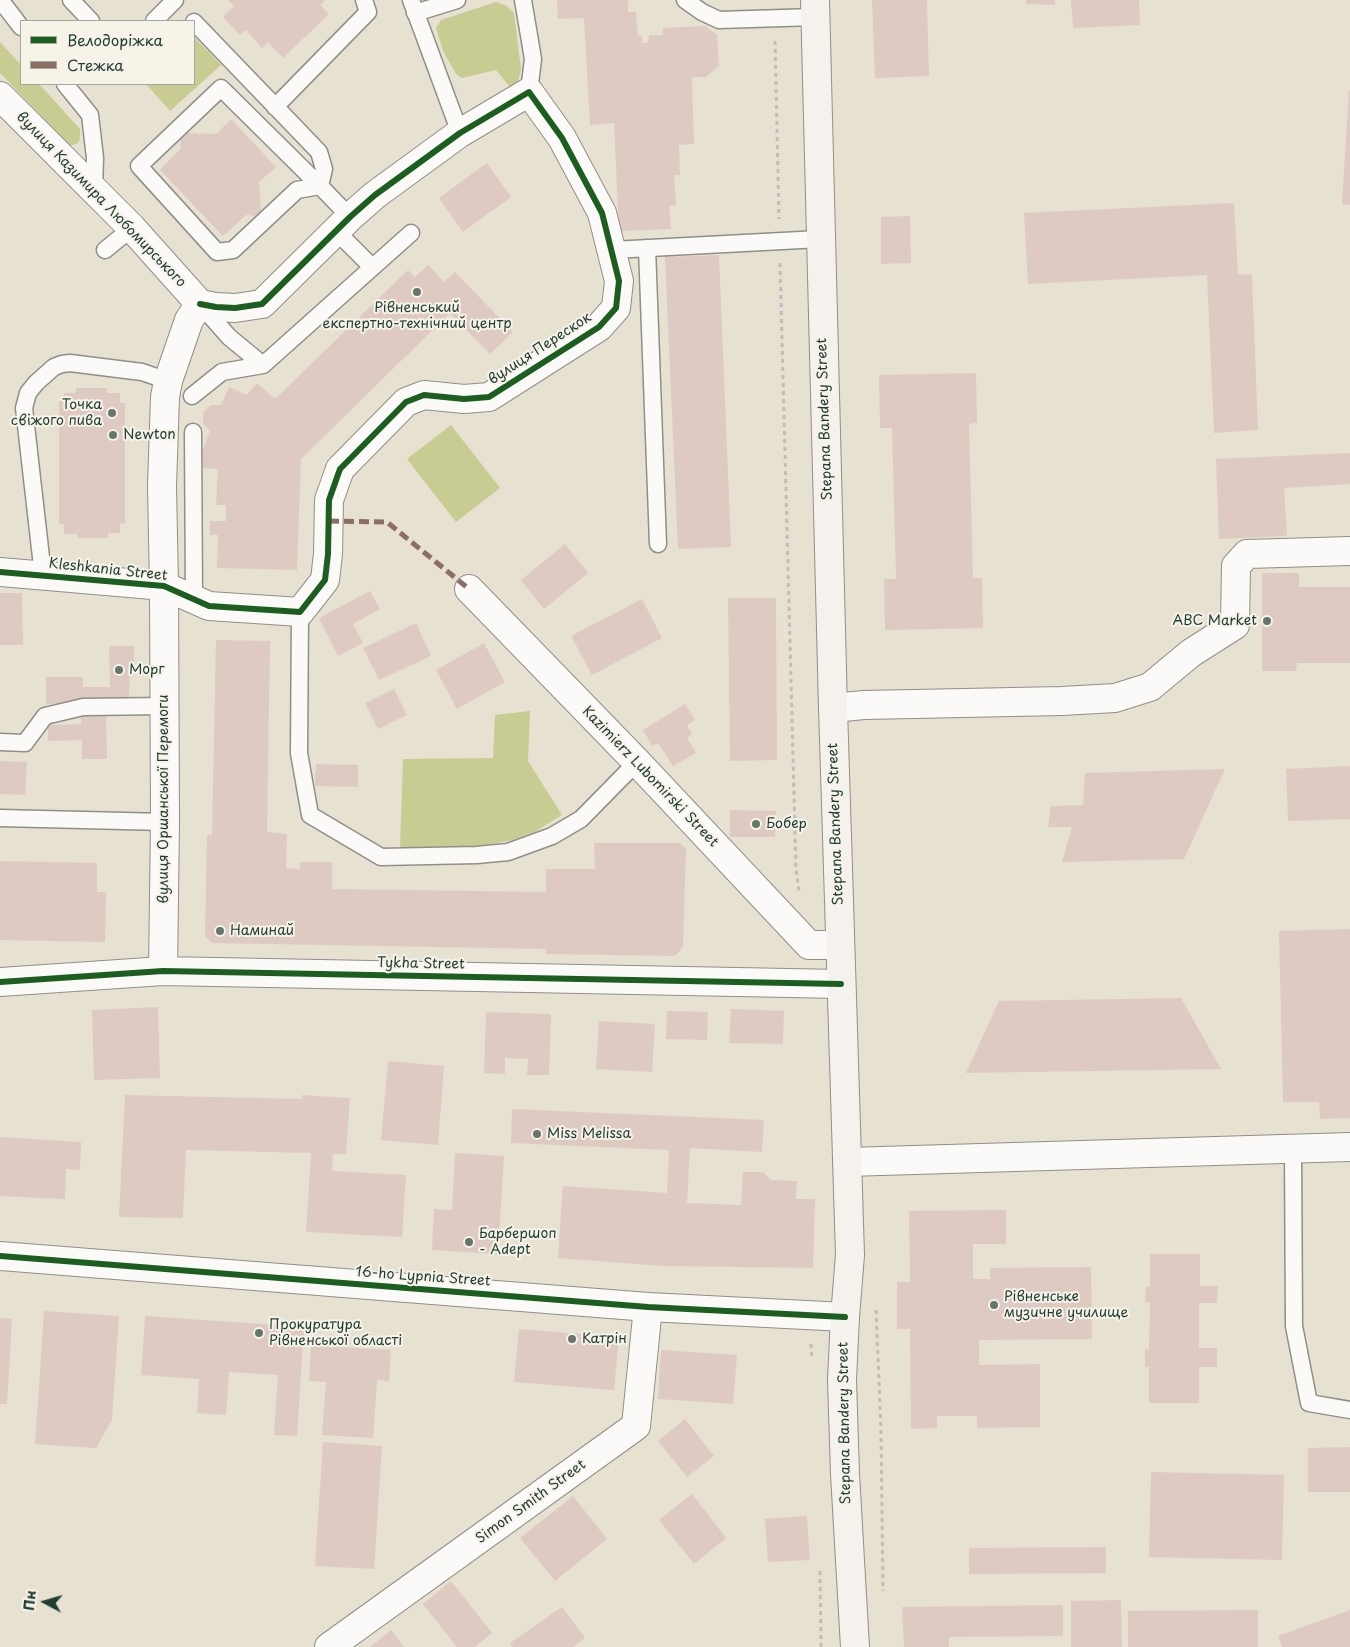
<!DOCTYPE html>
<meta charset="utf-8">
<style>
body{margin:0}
#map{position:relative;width:1350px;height:1647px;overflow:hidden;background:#e7e1d2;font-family:"Playpen Sans",sans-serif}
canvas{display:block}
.legend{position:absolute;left:20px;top:20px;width:175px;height:65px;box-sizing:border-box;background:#f7f3e8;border:1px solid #a1aaa0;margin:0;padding:6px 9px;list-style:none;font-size:15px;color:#1f3d34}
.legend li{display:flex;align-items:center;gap:10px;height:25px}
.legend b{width:25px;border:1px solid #a1aaa0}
.north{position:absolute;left:20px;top:1577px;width:50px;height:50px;-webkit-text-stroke:4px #f7f3e8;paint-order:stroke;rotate:276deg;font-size:14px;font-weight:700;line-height:20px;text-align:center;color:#1f3d34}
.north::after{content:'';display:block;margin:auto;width:18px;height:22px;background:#1f3d34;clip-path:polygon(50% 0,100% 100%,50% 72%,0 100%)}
</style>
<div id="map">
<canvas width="1350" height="1647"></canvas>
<ul class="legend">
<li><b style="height:6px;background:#1b5e20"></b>Велодоріжка</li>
<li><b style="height:6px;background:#8d6e63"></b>Стежка</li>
</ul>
<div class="north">Пн</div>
</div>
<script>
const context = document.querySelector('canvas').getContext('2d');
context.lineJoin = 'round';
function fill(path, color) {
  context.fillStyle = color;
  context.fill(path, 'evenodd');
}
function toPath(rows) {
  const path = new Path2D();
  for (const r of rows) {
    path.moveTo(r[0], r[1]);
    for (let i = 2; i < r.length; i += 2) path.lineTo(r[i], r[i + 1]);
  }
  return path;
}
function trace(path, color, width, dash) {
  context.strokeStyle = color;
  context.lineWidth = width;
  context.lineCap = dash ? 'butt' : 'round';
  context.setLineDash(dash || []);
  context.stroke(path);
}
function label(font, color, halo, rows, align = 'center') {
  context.font = font + ' "Playpen Sans",sans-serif';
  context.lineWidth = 4;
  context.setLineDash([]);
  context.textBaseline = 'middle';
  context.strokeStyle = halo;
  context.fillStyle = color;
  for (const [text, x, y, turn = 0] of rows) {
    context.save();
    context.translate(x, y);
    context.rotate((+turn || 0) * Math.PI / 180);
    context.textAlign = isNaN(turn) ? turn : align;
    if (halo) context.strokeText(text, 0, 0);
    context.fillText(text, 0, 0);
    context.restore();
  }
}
fill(toPath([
 [496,2,507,6,514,13,521,69,518,81,511,88,496,70,462,78,456,74,443,51,436,28,441,20],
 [194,37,221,65,170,111,146,84,194,84],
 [0,42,21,65,21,84,39,84,80,129,80,139,78,143,70,146,0,73],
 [451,425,500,488,456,522,407,459],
 [530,711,528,761,562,815,534,832,512,840,481,846,400,848,403,759,493,758,495,715]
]), '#c8cc92');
fill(toPath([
 [228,0,325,0,320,5,329,14,283,58,268,42,262,48,246,30,240,35,223,17,234,6],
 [557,0,628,0,628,12,636,12,638,36,642,36,642,43,648,43,649,35,663,35,663,28,705,26,717,35,719,66,706,77,692,77,694,144,679,145,680,175,674,175,676,205,669,206,671,229,619,231,614,123,590,125,584,18,558,19],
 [872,0,927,0,929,76,875,78],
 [1026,0,1055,0,1055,5,1026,4],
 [1071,0,1139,0,1140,25,1073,28],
 [1349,90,1350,90,1350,205,1342,204,1342,202],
 [231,119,276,167,259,182,261,211,256,216,246,215,223,236,160,170,181,148,180,138,187,133,216,134],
 [487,163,511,197,463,232,439,198],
 [1234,203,1238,274,1252,275,1258,430,1214,433,1207,275,1028,284,1024,213],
 [910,216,911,263,881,264,881,217],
 [719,255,731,547,678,549,665,257],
 [428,265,444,282,455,272,513,332,490,354,450,313,301,459,297,570,217,568,218,535,210,535,210,521,226,521,226,505,216,505,218,469,201,468,202,452,210,431,203,424,203,412,211,405,221,405,229,387,247,395,257,383,275,399,408,270,415,277],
 [976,373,977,423,969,424,973,578,982,578,983,628,885,630,884,579,896,579,892,428,880,428,879,375],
 [76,388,107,388,107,393,120,393,120,403,125,403,125,523,120,524,120,533,108,533,108,538,77,538,77,534,64,534,64,524,59,524,59,401,64,401,64,393,76,393],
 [1350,453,1350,484,1284,488,1287,536,1219,539,1216,459],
 [565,544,588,573,544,609,521,580],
 [1262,573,1299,573,1299,587,1350,587,1350,663,1297,663,1296,671,1262,671],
 [370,591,380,609,353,624,363,643,338,656,319,618],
 [0,593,22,593,23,645,0,645],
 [728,598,776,598,777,760,730,761],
 [642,599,662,638,592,675,571,636],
 [416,623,431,656,379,680,363,648],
 [216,640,270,641,267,832,287,834,286,868,300,869,300,862,332,862,332,889,546,892,546,869,595,869,594,843,680,843,686,849,683,947,675,956,546,954,546,949,212,943,205,936,207,835,212,835],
 [484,643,505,682,457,709,436,670],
 [109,646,134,646,134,663,130,663,129,700,77,699,77,704,46,704,46,677,83,677,83,687,110,687],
 [394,689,407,715,378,729,365,703],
 [685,704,695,720,687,725,692,734,687,738,696,753,673,766,658,743,652,746,643,730],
 [106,714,107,759,82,759,82,740,48,741,48,725,81,724,81,715],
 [0,761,27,762,25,795,0,794],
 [316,764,358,765,358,787,315,786],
 [1350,766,1350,819,1288,821,1286,769],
 [1225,769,1184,859,1062,862,1072,827,1048,827,1051,806,1083,805,1085,773],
 [730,810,776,811,775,837,730,837],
 [0,861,97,863,97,892,106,892,105,942,0,940],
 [1350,929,1350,1118,1320,1119,1319,1102,1283,1102,1279,931],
 [1181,998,1221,1069,966,1073,999,1001],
 [158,1007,160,1078,94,1080,92,1010],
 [731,1009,784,1011,783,1044,729,1043],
 [667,1011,708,1012,707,1040,666,1039],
 [486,1012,551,1014,549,1075,527,1075,528,1059,505,1058,505,1074,484,1073],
 [599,1021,655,1024,652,1072,596,1069],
 [388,1061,444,1066,438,1145,381,1140],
 [125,1095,302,1099,302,1095,350,1098,346,1154,333,1154,332,1171,406,1175,402,1237,306,1232,311,1153,186,1150,183,1218,119,1217],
 [512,1109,764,1120,762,1152,690,1148,687,1203,741,1205,743,1172,763,1172,771,1180,797,1181,796,1199,815,1199,813,1268,663,1266,558,1258,563,1186,667,1193,669,1150,511,1143],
 [0,1137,81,1142,80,1170,66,1169,65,1199,0,1196],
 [455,1153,504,1156,498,1254,432,1250,434,1209,452,1210],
 [1006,1210,1006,1244,973,1244,973,1279,990,1279,990,1268,1091,1267,1092,1339,979,1340,979,1365,1040,1364,1040,1427,977,1428,977,1416,937,1416,937,1428,911,1429,910,1329,897,1329,897,1282,910,1282,909,1211],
 [1150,1254,1200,1254,1200,1286,1218,1286,1217,1303,1199,1303,1199,1348,1217,1348,1217,1367,1199,1367,1199,1403,1149,1403,1149,1367,1145,1367,1145,1349,1149,1349,1150,1302,1145,1303,1146,1287,1150,1287],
 [44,1311,119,1316,112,1420,96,1448,35,1444],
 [145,1316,304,1327,297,1436,274,1435,278,1375,229,1372,226,1415,197,1413,199,1379,141,1375],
 [0,1318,12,1319,7,1404,0,1404],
 [519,1329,619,1337,614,1390,514,1382],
 [311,1345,391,1350,389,1381,377,1380,373,1438,322,1435,326,1382,309,1381],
 [661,1350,737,1355,733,1404,658,1399],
 [685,1419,714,1456,687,1477,658,1441],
 [323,1442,382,1446,374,1569,315,1566],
 [1350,1447,1350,1492,1308,1492,1308,1448],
 [1151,1472,1284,1475,1282,1560,1149,1557],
 [692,1494,726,1538,694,1564,659,1520],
 [573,1496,607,1539,555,1581,520,1538],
 [807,1516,810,1560,768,1562,765,1519],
 [1106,1547,1106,1573,969,1574,969,1548],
 [451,1581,492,1633,475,1647,457,1647,423,1604],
 [1121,1600,1122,1647,1071,1647,1071,1601],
 [1063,1605,1063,1636,949,1637,949,1647,904,1647,902,1607],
 [562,1607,585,1638,573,1647,512,1647,510,1643],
 [1258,1610,1258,1647,1128,1647,1128,1611],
 [1350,1610,1350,1647,1282,1647,1278,1636],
 [391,1630,404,1647,370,1647]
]), '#decac3');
const service = toPath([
 [71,0,91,21],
 [411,0,460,133],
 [523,0,533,59,529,92],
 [685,0,702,12,719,20,815,17],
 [0,4,5,6,21,27],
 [415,13,457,0],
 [154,21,175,0],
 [194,22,319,152,324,169,320,186,350,217],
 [65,84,90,115,95,158,94,190],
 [221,88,320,186,297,190,233,250,217,252,139,166,221,88],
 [275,107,368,12,364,0],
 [336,231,372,267],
 [647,248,658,544],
 [105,250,132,228],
 [612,250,820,239],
 [200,304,229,337,263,365],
 [192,396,222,372,263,365,411,233],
 [193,432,194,599],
 [43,575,24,408,28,393,36,383,54,367,62,364,70,363,142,372,168,381],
 [300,612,299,753,310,815,381,857,477,855,508,852,552,836,581,819,637,762],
 [0,742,25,743,45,716,83,707,165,706],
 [0,818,165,822],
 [1293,1149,1294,1326,1309,1403,1350,1410]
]);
const minor = toPath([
 [0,96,132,228,200,304],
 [0,572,164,586,209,606,300,612,325,580,328,554,329,500,340,469,406,402,424,395,464,399,489,397,599,327,616,308,619,281,602,213,562,138,529,92,460,133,375,195,350,217,262,304,235,308,216,307,200,304],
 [469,589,637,762,809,945,840,945],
 [833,708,864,705,1062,701,1115,698,1150,687,1191,653,1235,625,1236,566,1247,554,1350,551],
 [163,971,165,822,164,586,162,486,165,397,168,381,189,320,200,304],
 [0,982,163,971,841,984],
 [847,1162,1350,1147],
 [0,1256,648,1307,845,1317],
 [329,1647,636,1426,648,1307]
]);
const secondary = toPath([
 [815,0,833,708,850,1255,845,1317,842,1380,845,1474,855,1647]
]);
trace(service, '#8e9087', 19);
trace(minor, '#8e9087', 30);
trace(secondary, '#8e9087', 30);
trace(toPath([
 [775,41,779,219],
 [780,263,796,870,799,891],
 [876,1310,881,1430,883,1591],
 [811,1344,812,1358],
 [820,1571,821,1647]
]), '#bcbebb', 3, [4, 4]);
trace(service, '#fbfaf8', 16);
trace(minor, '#fbfaf8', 28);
trace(secondary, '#f5f2ed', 28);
trace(toPath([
 [329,521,387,522,469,589]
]), '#8d6e63', 5, [10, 5]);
trace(toPath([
 [0,572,164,586,209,606,300,612,325,580,328,554,329,500,340,469,406,402,424,395,464,399,489,397,599,327,616,308,619,281,602,213,562,138,529,92,460,133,375,195,350,217,262,304,235,308,216,307,200,304],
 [0,982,163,971,841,984],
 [0,1256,648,1307,845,1317]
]), '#1b5e20', 6);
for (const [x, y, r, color] of [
 [417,292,5,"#65766b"],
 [112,413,5,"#65766b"],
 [113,435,5,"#65766b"],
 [1267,621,5,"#65766b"],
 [119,670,5,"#65766b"],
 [756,824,5,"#65766b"],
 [220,931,5,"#65766b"],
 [537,1134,5,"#65766b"],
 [469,1242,5,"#65766b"],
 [994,1305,5,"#65766b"],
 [259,1333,5,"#65766b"],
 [572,1339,5,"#65766b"]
]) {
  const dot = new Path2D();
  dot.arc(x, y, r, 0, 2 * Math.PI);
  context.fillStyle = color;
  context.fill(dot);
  trace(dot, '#f7f3e8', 2);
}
label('14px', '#1f3d34', '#f7f3e8', [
 ["вулиця Казимира Любомирського",101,200,46],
 ["вулиця Перескок",540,349,-33],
 ["Stepana Bandery Street",825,419,-92],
 ["Kleshkania Street",108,570,6],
 ["Kazimierz Lubomirski Street",650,777,46],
 ["вулиця Оршанської Перемоги",164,799,-90],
 ["Stepana Bandery Street",836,824,-92],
 ["Tykha Street",421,964,1],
 ["16-ho Lypnia Street",423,1277,4],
 ["Stepana Bandery Street",845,1423,-91],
 ["Simon Smith Street",531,1502,-36]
]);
label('14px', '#1f3d34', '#f7f3e8', [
 ["Рівненський",417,308,"center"],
 ["експертно-технічний центр",417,324,"center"],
 ["Точка",102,405,"right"],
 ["свіжого пива",102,421,"right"],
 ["Newton",123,435],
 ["АВС Market",1257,621,"right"],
 ["Морг",129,670],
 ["Бобер",766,824],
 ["Наминай",230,931],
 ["Miss Melissa",547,1134],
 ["Барбершоп",479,1234],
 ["- Adept",479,1250],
 ["Рівненське",1004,1297],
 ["музичне училище",1004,1313],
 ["Прокуратура",269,1325],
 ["Рівненської області",269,1341],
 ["Катрін",582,1339]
], 'left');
</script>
